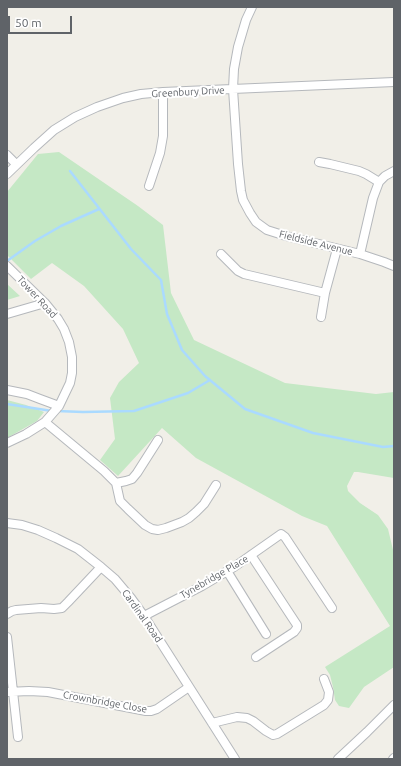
<!DOCTYPE html>
<style>
body{margin:0}
#map{position:relative;width:401px;height:766px;overflow:hidden;background:#f1efe8;font-family:Ubuntu,sans-serif}
canvas{display:block}
.frame{position:absolute;inset:0;border:8px solid #5f6368;pointer-events:none}
.scale{position:absolute;left:8px;top:16px;width:64px;height:18px;box-sizing:border-box;border:2px solid #5f6368;border-top:0;padding-left:5px;font-size:12px;line-height:14px;white-space:nowrap;color:#5f6368;-webkit-text-stroke:3px #fff;paint-order:stroke}
</style>
<div id="map">
<canvas width="401" height="766"></canvas>
<div class="frame"></div>
<div class="scale">50 m</div>
</div>
<script>
const context = document.querySelector('canvas').getContext('2d');
context.lineJoin = 'round';
function fill(path, color) {
  context.fillStyle = color;
  context.fill(path, 'evenodd');
}
function toPath(rows) {
  const path = new Path2D();
  for (const r of rows) {
    path.moveTo(r[0], r[1]);
    for (let i = 2; i < r.length; i += 2) path.lineTo(r[i], r[i + 1]);
  }
  return path;
}
function trace(path, color, width, dash) {
  context.strokeStyle = color;
  context.lineWidth = width;
  context.lineCap = dash ? 'butt' : 'round';
  context.setLineDash(dash || []);
  context.stroke(path);
}
function label(font, color, halo, rows, align = 'center') {
  context.font = font + ' Ubuntu,sans-serif';
  context.lineWidth = 4;
  context.setLineDash([]);
  context.textBaseline = 'middle';
  context.strokeStyle = halo;
  context.fillStyle = color;
  for (const [text, x, y, turn = 0] of rows) {
    context.save();
    context.translate(x, y);
    context.rotate((+turn || 0) * Math.PI / 180);
    context.textAlign = isNaN(turn) ? turn : align;
    if (halo) context.strokeText(text, 0, 0);
    context.fillText(text, 0, 0);
    context.restore();
  }
}
fill(toPath([
 [59,152,138,206,163,225,171,293,194,340,285,383,376,394,394,392,394,478,358,472,354,472,347,486,348,491,360,503,378,515,388,529,394,554,394,667,364,687,349,708,339,706,335,700,333,687,330,675,325,667,390,626,327,526,302,516,196,458,162,428,118,476,100,460,115,439,110,398,119,382,139,363,123,329,84,286,52,263,31,279,7,255,7,192,38,154],
 [7,284,20,296,7,300],
 [7,400,26,405,44,412,37,421,7,438]
]), '#c5e8c5');
trace(toPath([
 [70,171,131,249,161,280,167,314,182,350,205,376,245,409,313,433,383,447,394,446],
 [7,261,35,241,61,226,99,209],
 [7,404,52,411],
 [57,411,83,412,134,411,188,393,210,380]
]), '#aadaff', 2.5);
const street = toPath([
 [252,7,246,20,238,47,234,69,233,89,238,164,241,191,243,200,250,213,256,222,267,230,286,236,360,254,384,262,394,266],
 [7,155,16,164],
 [319,162,330,164,359,171,366,174,379,182],
 [7,174,34,148,54,130,75,117,97,107,123,98,141,94,163,92,394,82],
 [149,186,160,153,163,136,163,92],
 [221,254,238,271,244,274,325,293],
 [360,254,373,198,379,182,385,176,394,171],
 [7,266,45,303,58,319,64,329,69,342,72,357,72,373,70,383,59,406,45,422,26,434,7,443],
 [7,314,45,303],
 [321,317,325,293,337,249],
 [7,390,27,394,40,399,59,406],
 [45,422,104,471,116,483,120,501,128,509,145,525,152,529,158,530,166,528,182,522,189,518,196,512,204,504,216,485],
 [116,483,126,481,132,479,137,473,158,440],
 [7,523,22,525,38,530,56,538,78,549,101,567,115,579,131,598,144,616,235,759],
 [251,555,297,625,297,628,294,632,256,657],
 [227,571,266,634],
 [7,614,12,611,16,610,41,608,54,609,62,608,68,602,101,567],
 [144,616,202,586,234,567,281,534,285,537,332,608],
 [7,637,18,737],
 [7,692,29,691,48,692,146,711,151,711,157,709,189,687],
 [212,723,237,717,247,718,253,721,266,731,273,735,277,734,324,705,328,700,329,692,324,679],
 [338,759,367,732,394,705],
 [393,759,394,758]
]);
trace(street, '#b5b8bc', 10);
trace(street, '#fff', 8);
label('10px', '#5f6368', '#fff', [
 ["Greenbury Drive",188,92,-3],
 ["Fieldside Avenue",316,243,14],
 ["Tower Road",37,297,47],
 ["Tynebridge Place",214,577,-30],
 ["Cardinal Road",142,616,55],
 ["Crownbridge Close",105,702,10]
]);
</script>
